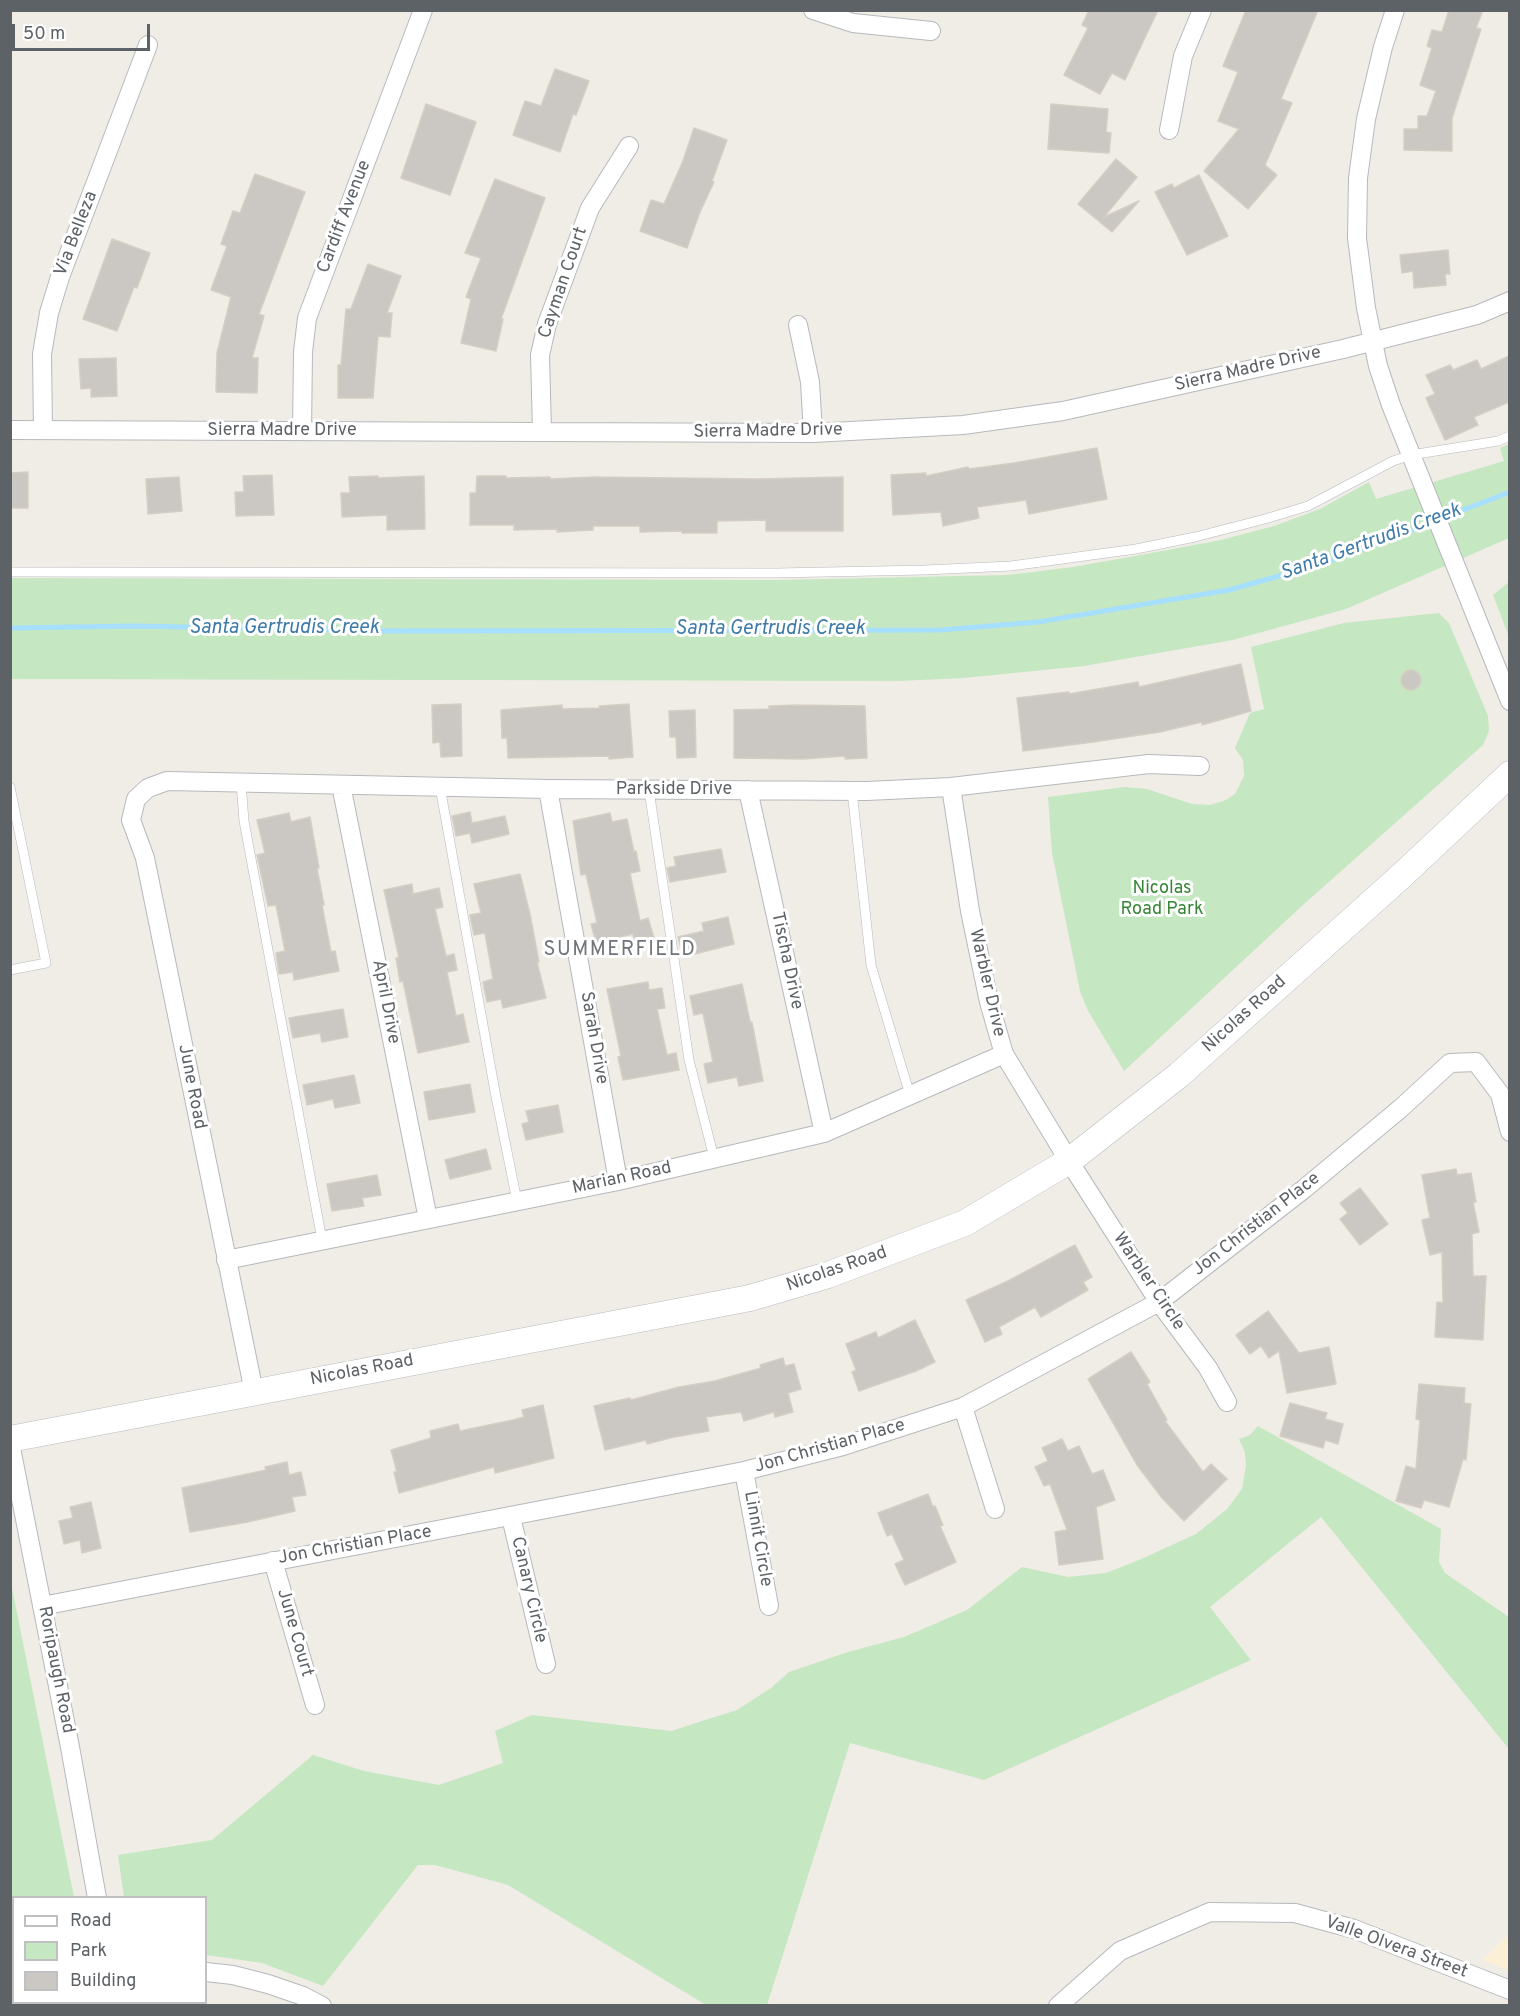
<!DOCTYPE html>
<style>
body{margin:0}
#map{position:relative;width:1520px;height:2016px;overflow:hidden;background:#f0ede6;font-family:Overpass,sans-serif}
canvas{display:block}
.frame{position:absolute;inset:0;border:12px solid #5d6266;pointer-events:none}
.legend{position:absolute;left:12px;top:1896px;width:195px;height:108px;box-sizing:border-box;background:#fff;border:2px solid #bec0c2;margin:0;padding:8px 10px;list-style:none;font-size:18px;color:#5d6266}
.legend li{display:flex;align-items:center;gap:12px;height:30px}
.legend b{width:30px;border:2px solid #bec0c2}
.scale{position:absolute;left:12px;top:24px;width:138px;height:27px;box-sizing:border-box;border:3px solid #5d6266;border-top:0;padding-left:8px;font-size:18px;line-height:21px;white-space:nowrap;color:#5d6266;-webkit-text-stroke:4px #fff;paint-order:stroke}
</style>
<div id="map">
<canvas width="1520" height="2016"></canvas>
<div class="frame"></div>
<ul class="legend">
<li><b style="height:8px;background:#fff"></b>Road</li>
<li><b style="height:16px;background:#c5e7c2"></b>Park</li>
<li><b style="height:16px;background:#cbc7c3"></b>Building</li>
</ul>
<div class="scale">50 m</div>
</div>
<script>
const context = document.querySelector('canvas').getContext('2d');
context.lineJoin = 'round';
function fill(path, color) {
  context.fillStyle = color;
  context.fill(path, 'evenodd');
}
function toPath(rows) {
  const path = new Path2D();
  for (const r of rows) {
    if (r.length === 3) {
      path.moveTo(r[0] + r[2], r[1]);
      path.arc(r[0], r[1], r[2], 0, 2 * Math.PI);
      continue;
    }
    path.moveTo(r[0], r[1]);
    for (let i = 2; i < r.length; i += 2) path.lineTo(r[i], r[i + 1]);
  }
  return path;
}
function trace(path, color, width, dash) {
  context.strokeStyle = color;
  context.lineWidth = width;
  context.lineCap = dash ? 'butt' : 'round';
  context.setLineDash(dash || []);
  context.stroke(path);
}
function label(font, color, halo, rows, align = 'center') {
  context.font = font + ' Overpass,sans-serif';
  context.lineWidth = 6;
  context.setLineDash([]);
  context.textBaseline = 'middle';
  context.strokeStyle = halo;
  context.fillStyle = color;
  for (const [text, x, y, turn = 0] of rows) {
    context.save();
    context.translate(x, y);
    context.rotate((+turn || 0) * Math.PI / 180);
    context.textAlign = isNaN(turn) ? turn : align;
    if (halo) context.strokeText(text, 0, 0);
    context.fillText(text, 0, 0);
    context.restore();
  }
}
fill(toPath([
 [1509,444,1509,538,1346,609,1233,640,1084,666,964,678,898,681,11,679,11,578,777,580,1008,575,1073,567,1135,556,1221,540,1274,526,1320,509,1369,482,1376,499,1504,461,1500,448],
 [1509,582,1509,637,1493,595],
 [1439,613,1449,623,1488,716,1489,731,1483,745,1303,905,1124,1071,1087,1009,1080,991,1052,853,1048,797,1125,787,1147,789,1192,804,1210,805,1226,800,1235,794,1244,776,1243,760,1235,748,1250,713,1264,709,1251,647,1344,623],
 [1258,1426,1441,1529,1439,1562,1445,1573,1509,1617,1509,1749,1321,1517,1210,1607,1251,1660,984,1780,850,1743,767,2005,706,2005,508,1885,435,1865,418,1865,323,1986,262,1963,206,1955,206,1898,124,1897,118,1855,212,1840,313,1755,364,1771,439,1785,503,1763,495,1731,532,1715,671,1731,737,1710,771,1688,789,1672,848,1652,904,1637,967,1610,1022,1567,1068,1577,1106,1573,1139,1560,1196,1534,1227,1509,1242,1489,1246,1466,1245,1453,1239,1439,1250,1435],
 [10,1578,74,1897,14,1898,14,2002,76,2003,75,2005,11,2005]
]), '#c5e7c2');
fill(toPath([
 [1509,1934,1509,1971,1483,1960]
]), '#fbefd6');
trace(toPath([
 [10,628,135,626,389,631,941,630,1038,622,1229,590,1325,563,1510,492]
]), '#a6dfff', 5);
const building = toPath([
 [1089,10,1158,10,1125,80,1112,73,1100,94,1064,75,1088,28,1082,25,1089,10],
 [1246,10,1318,10,1281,99,1292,103,1265,165,1277,175,1248,209,1204,171,1239,129,1218,121,1238,72,1223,66,1246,10],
 [1449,10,1483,10,1476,28,1481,29,1452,118,1452,151,1404,150,1404,129,1418,129,1418,116,1427,116,1436,91,1420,85,1432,48,1427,46,1432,30,1442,32,1449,10],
 [555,69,589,81,576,115,573,114,560,152,513,135,525,101,541,106,555,69],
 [426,104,476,122,450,195,401,178,426,104],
 [1051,104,1108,109,1106,132,1111,133,1109,153,1048,149,1051,104],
 [694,128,727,140,712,181,714,182,700,212,687,248,640,231,651,200,664,204,683,161,694,128],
 [1116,159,1137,177,1104,217,1139,201,1112,232,1078,204,1116,159],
 [255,174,305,192,259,314,264,316,252,358,258,358,257,393,216,392,217,353,231,297,211,290,227,246,221,244,233,211,240,213,255,174],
 [1199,175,1228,236,1187,255,1155,192,1172,184,1174,188,1199,175],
 [495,179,545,198,501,319,503,319,496,351,461,343,471,299,466,297,481,258,465,253,495,179],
 [112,239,150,253,137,288,134,287,117,331,83,319,112,239],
 [1448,250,1450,274,1445,274,1446,285,1414,288,1413,271,1402,273,1400,255,1448,250],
 [368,264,401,276,387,313,392,313,390,337,378,336,373,398,338,398,338,365,341,365,346,309,351,309,368,264],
 [1509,356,1509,402,1474,417,1478,425,1445,440,1426,398,1435,394,1426,375,1450,365,1453,370,1477,360,1481,369,1509,356],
 [116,358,117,396,91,397,91,388,81,389,79,359,116,358],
 [1097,448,1107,499,1029,514,1026,500,977,507,979,518,943,526,941,512,893,515,891,475,926,473,926,476,968,467,969,469,1014,463,1097,448],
 [28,472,28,508,10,508,10,473,28,472],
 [272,475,274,515,236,516,235,492,244,492,243,476,272,475],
 [378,476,378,478,424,476,425,529,387,530,387,515,342,517,341,493,350,493,349,477,378,476],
 [477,476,506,476,506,478,550,477,550,479,593,477,758,479,843,477,843,531,766,531,766,520,717,521,717,533,682,533,682,531,640,532,640,526,593,526,593,530,557,532,557,529,514,530,514,525,470,525,470,493,476,493,477,476],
 [179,477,182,511,148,514,146,479,179,477],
 [1241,664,1251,711,1202,725,1202,722,1160,732,1093,742,1023,751,1017,698,1069,692,1069,694,1138,682,1139,687,1241,664],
 [1411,680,10],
 [461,704,462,756,441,757,440,742,433,743,432,705,461,704],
 [629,704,633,757,609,759,609,756,508,758,507,738,502,738,501,710,562,705,562,709,600,708,599,706,629,704],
 [799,705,865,706,867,758,845,759,845,756,804,759,734,758,734,710,769,709,769,706,799,705],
 [695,710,696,757,677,758,676,737,670,737,669,711,695,710],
 [470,812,472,823,505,816,509,834,472,843,470,833,456,836,452,816,470,812],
 [289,813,291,822,310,817,319,868,317,868,324,905,322,905,331,952,335,951,339,971,294,980,293,972,279,974,276,953,285,951,276,905,268,906,257,855,265,853,257,820,289,813],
 [610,813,612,822,627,819,634,852,636,851,640,871,630,873,640,921,648,918,654,938,635,943,633,934,596,943,591,924,597,923,586,874,581,875,573,821,610,813],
 [721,849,726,872,670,882,667,868,676,866,674,857,721,849],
 [520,874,530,914,539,962,537,962,546,998,503,1008,501,999,487,1002,483,982,493,979,485,933,474,935,470,915,481,913,474,884,520,874],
 [412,884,413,894,439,888,443,907,435,909,446,956,454,954,457,970,447,972,456,1016,463,1014,469,1042,418,1053,403,981,400,982,396,958,399,958,384,890,412,884],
 [728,917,734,944,683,957,678,937,704,931,702,923,728,917],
 [648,982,649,990,662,988,665,1008,657,1009,667,1055,676,1053,679,1070,623,1080,618,1057,621,1056,607,989,648,982],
 [742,984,750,1022,752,1022,763,1081,739,1086,737,1077,708,1083,704,1064,713,1062,703,1013,694,1015,690,996,742,984],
 [343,1009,348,1037,322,1042,320,1033,293,1038,289,1018,343,1009],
 [354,1075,360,1103,335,1108,333,1099,307,1105,303,1085,354,1075],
 [470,1084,475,1112,429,1120,424,1092,470,1084],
 [558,1105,563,1132,526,1140,522,1124,529,1122,526,1111,558,1105],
 [486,1149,491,1169,450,1179,445,1160,486,1149],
 [1456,1169,1457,1175,1471,1173,1476,1202,1473,1202,1479,1232,1472,1234,1473,1276,1486,1276,1483,1340,1435,1337,1437,1302,1443,1303,1442,1252,1430,1255,1422,1220,1430,1218,1422,1175,1456,1169],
 [377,1175,381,1195,362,1198,364,1206,332,1211,327,1184,377,1175],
 [1360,1188,1388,1224,1360,1245,1340,1219,1348,1213,1340,1203,1360,1188],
 [1075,1245,1092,1277,1083,1282,1088,1290,1041,1317,1035,1307,999,1327,1002,1334,985,1342,966,1300,1008,1281,1075,1245],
 [1268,1311,1299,1353,1329,1347,1336,1384,1287,1393,1279,1351,1269,1358,1261,1346,1250,1354,1236,1335,1268,1311],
 [915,1320,935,1362,916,1371,859,1391,852,1372,856,1370,846,1344,876,1332,878,1338,915,1320],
 [1131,1352,1150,1382,1147,1384,1167,1420,1165,1421,1203,1472,1211,1464,1227,1479,1184,1521,1162,1498,1137,1465,1088,1379,1131,1352],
 [783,1358,785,1366,794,1364,801,1389,788,1393,793,1412,775,1417,774,1412,744,1421,741,1412,706,1417,709,1431,674,1437,647,1444,646,1440,605,1450,594,1406,630,1398,631,1400,679,1387,715,1381,761,1368,760,1365,783,1358],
 [1419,1384,1465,1388,1464,1403,1471,1404,1466,1460,1463,1459,1449,1507,1424,1500,1421,1508,1396,1501,1406,1466,1416,1469,1420,1420,1416,1419,1419,1384],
 [1290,1403,1327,1413,1325,1419,1343,1424,1338,1444,1325,1440,1323,1448,1280,1436,1290,1403],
 [543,1405,554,1458,495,1473,494,1467,399,1493,394,1472,397,1472,391,1450,431,1438,430,1431,458,1424,460,1431,513,1420,524,1417,522,1410,543,1405],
 [1062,1439,1068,1451,1079,1446,1092,1474,1103,1470,1115,1500,1096,1507,1103,1559,1059,1565,1055,1532,1067,1530,1050,1484,1044,1486,1035,1467,1048,1461,1042,1448,1062,1439],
 [287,1462,289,1475,301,1472,306,1495,292,1497,295,1511,248,1522,190,1532,182,1488,266,1470,265,1467,287,1462],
 [928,1494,933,1507,935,1506,943,1525,940,1526,956,1562,905,1585,895,1564,904,1560,892,1534,887,1536,878,1513,928,1494],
 [91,1502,101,1548,82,1553,80,1540,64,1544,59,1521,73,1518,70,1507,91,1502]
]);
fill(building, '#cbc7c3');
trace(building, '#d5cec4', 1.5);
const lane = toPath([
 [10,572,777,573,925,570,1011,566,1136,549,1195,537,1265,519,1308,506,1393,461,1411,455,1498,441,1510,436],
 [241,783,244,821,322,1240],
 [10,787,46,963,10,970],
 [440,787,496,1097,517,1201],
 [649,790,689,1060,714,1158],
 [852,791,871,965,910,1095]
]);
const street = toPath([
 [813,10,853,23,931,31],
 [1395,10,1383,47,1366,119,1358,178,1357,238,1366,308,1378,366,1391,405,1510,701],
 [1169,130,1183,56,1202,10],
 [798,325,810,382,813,433],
 [10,430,813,433,963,425,1063,411,1343,349,1477,315,1510,301],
 [43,430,42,354,49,313,60,277,148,45],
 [302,431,303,352,307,318,423,10],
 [542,432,540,355,547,324,590,208,629,146],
 [341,785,428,1219],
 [951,787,970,911,989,1002,1004,1054,1069,1161,1159,1302,1208,1368,1227,1402],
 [548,789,618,1181],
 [748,790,824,1133],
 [226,1260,618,1181,824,1133,1004,1054],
 [254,1392,145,858,131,820,136,799,148,788,167,781,548,789,867,791,951,787,1149,764,1200,766],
 [963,1407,995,1509],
 [10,1443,70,1747,97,1898],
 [744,1471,769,1606],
 [511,1517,546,1664],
 [273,1561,315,1705],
 [42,1606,744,1471,843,1446,963,1407,1159,1302,1304,1189,1401,1108,1450,1063,1476,1062,1500,1094,1510,1132],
 [206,1972,233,1975,268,1984,303,1996,322,2006],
 [95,2006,96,2002],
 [1058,2006,1120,1951,1210,1912,1295,1913,1354,1929,1510,1990]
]);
const secondary = toPath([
 [10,1439,750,1298,828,1275,965,1223,1069,1161,1179,1075,1398,879,1510,774]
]);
trace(lane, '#b6b9bc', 10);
trace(street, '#b6b9bc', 20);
trace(secondary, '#b7bbbf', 27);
trace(lane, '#fff', 9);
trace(street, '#fff', 18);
trace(secondary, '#fff', 26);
label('18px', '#5d6266', '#fff', [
 ["Cardiff Avenue",345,217,-69],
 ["Via Belleza",77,234,-69],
 ["Cayman Court",564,283,-71],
 ["Sierra Madre Drive",1248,370,-13],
 ["Sierra Madre Drive",282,431],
 ["Sierra Madre Drive",768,432,-1],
 ["Parkside Drive",674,790],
 ["Tischa Drive",786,961,78],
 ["Warbler Drive",986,983,77],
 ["April Drive",385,1002,79],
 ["Nicolas Road",1245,1015,-42],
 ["Sarah Drive",593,1038,80],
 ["June Road",191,1087,79],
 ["Marian Road",622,1179,-12],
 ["Jon Christian Place",1257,1225,-38],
 ["Nicolas Road",837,1270,-19],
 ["Warbler Circle",1148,1282,56],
 ["Nicolas Road",362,1371,-11],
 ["Jon Christian Place",830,1447,-16],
 ["Linnit Circle",757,1539,80],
 ["Jon Christian Place",355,1546,-10],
 ["Canary Circle",528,1590,77],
 ["June Court",294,1633,74],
 ["Roripaugh Road",55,1670,79],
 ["Valle Olvera Street",1396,1948,20]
]);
label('18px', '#378635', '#fff', [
 ["Nicolas",1162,889],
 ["Road Park",1162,910]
]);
label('italic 20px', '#3f7baa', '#fff', [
 ["Santa Gertrudis Creek",1371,543,-20],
 ["Santa Gertrudis Creek",284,629],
 ["Santa Gertrudis Creek",770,630]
]);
context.letterSpacing = '1.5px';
label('20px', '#6e7478', '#fff', [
 ["SUMMERFIELD",620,951]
]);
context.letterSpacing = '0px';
</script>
